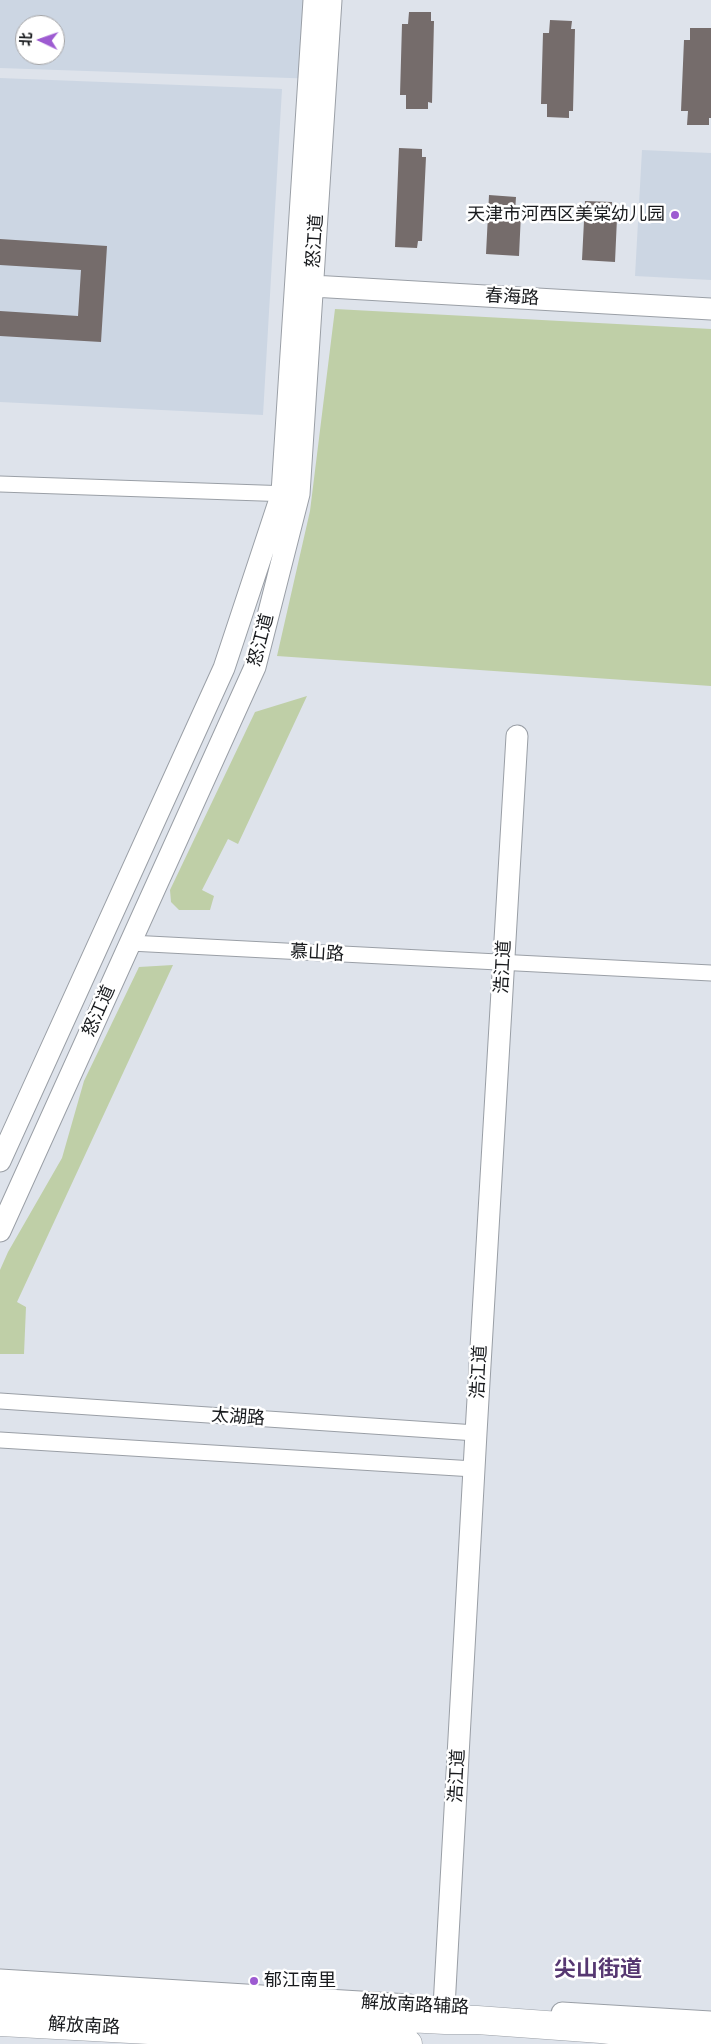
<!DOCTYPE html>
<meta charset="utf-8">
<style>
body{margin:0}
#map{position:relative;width:711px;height:2044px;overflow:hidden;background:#dee3eb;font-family:Mulish,"Noto Sans SC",sans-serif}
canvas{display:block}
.north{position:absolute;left:15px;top:15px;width:50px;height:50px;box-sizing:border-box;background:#fff;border:1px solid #a3a3a5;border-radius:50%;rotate:273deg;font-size:14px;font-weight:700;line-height:20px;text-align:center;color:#181a1d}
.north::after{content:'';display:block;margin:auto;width:18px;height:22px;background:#9d5bd1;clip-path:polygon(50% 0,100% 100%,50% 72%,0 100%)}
</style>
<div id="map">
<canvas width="711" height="2044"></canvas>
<div class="north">北</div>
</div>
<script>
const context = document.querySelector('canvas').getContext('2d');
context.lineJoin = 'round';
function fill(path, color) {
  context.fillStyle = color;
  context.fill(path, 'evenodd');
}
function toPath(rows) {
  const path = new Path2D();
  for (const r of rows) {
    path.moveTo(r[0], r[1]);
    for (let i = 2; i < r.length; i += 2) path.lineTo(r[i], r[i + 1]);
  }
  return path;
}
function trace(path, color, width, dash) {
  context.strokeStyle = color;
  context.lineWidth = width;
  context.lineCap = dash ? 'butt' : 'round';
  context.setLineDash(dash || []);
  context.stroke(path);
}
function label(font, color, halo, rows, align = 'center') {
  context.font = font + ' Mulish,"Noto Sans SC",sans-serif';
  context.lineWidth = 5;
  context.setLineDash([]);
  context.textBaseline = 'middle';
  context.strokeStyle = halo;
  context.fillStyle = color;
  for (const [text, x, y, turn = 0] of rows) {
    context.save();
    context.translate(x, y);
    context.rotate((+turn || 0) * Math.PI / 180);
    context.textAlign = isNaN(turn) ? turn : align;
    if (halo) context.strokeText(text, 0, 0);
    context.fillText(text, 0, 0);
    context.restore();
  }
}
fill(toPath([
 [0,0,324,0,319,79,0,68],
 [25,25,55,25,55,55,25,55],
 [0,78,282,89,263,415,0,402],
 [642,150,711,153,711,280,635,276]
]), '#ccd6e3');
fill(toPath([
 [335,309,711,329,711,686,277,656,310,511],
 [307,696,238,844,228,839,202,890,214,896,210,910,179,910,171,902,170,890,255,712],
 [173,965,17,1302,26,1307,24,1354,0,1354,0,1270,8,1252,62,1158,84,1081,139,967]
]), '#bfcfa7');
fill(toPath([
 [409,12,431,12,431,21,434,21,432,103,428,102,428,109,406,109,406,95,400,95,402,24,408,24],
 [550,20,572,21,571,29,575,29,573,111,569,111,569,118,547,117,547,104,541,104,543,33,549,33],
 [690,28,711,28,711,118,709,118,709,125,687,125,688,111,681,111,684,40,690,40],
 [399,148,422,149,422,157,426,157,422,241,418,241,417,248,395,247],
 [489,195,516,197,515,212,521,213,519,256,486,254],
 [585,201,612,202,611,218,617,218,615,262,582,260],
 [0,239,107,246,101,342,0,336,0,311,78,316,81,270,0,265]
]), '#756c6b');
const street = toPath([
 [0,484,290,494],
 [130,943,711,973],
 [0,1401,476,1433],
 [0,1440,474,1469]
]);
const secondary = toPath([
 [312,286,711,309],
 [0,1161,224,668,282,493,314,0],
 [0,1231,255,667,299,494,331,0],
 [0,1980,409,2005],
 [444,2007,476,1433,517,736],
 [562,2013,711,2022]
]);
const highway = toPath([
 [0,1997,445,2020,477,2020,601,2029,711,2042],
 [0,2022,408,2044]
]);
trace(street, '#9a9fa6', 17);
trace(secondary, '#9a9fa6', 23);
trace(highway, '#9a9fa6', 29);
trace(street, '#fff', 15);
trace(secondary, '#fff', 21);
trace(highway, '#fff', 28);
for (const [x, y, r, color] of [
 [675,215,5,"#9d5bd1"],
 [254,1981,5,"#9d5bd1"]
]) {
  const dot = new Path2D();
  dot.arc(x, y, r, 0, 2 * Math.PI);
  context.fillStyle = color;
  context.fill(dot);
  trace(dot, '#fff', 2);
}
label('18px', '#181a1d', '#fff', [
 ["天津市河西区美棠幼儿园",665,215],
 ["郁江南里",264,1981,"left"]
], 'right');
label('18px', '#181a1d', '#fff', [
 ["怒江道",315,241,-86],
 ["春海路",512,297,3],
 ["怒江道",261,640,-75],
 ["慕山路",317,953,3],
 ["浩江道",503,967,-87],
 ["怒江道",99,1011,-66],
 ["浩江道",479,1372,-87],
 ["太湖路",238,1417,4],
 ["浩江道",457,1776,-87],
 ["解放南路辅路",415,2005,3],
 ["解放南路",84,2026,3]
]);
label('bold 22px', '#563771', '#fff', [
 ["尖山街道",598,1969]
]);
</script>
